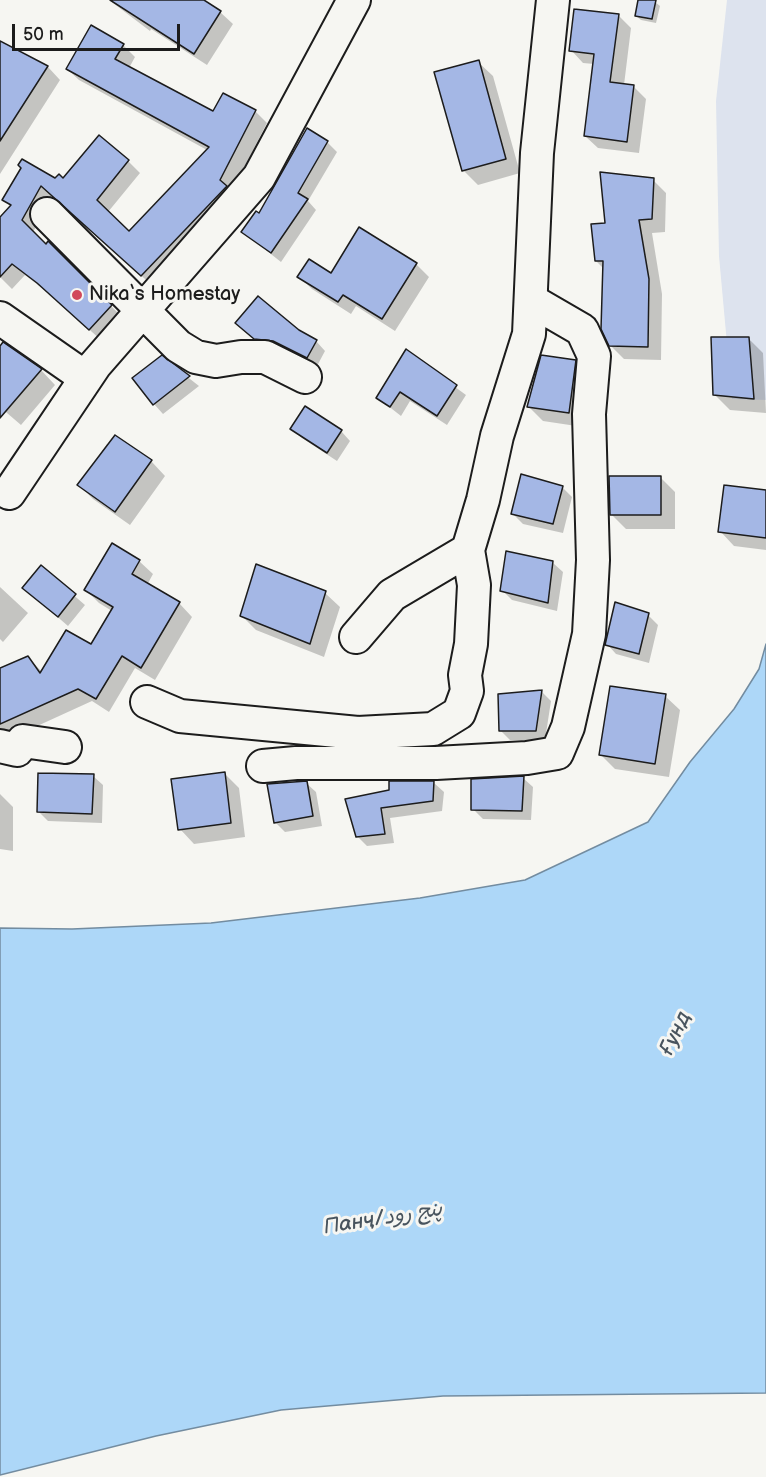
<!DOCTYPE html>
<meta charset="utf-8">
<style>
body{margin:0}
#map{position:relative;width:766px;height:1477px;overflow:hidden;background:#f6f6f2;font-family:"Balsamiq Sans",sans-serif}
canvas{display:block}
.scale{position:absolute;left:12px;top:24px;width:168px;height:27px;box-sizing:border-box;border:3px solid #1c1c1c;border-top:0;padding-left:8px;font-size:18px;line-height:21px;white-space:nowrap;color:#1c1c1c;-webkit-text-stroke:4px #f6f6f2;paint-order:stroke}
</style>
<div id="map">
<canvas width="766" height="1477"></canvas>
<div class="scale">50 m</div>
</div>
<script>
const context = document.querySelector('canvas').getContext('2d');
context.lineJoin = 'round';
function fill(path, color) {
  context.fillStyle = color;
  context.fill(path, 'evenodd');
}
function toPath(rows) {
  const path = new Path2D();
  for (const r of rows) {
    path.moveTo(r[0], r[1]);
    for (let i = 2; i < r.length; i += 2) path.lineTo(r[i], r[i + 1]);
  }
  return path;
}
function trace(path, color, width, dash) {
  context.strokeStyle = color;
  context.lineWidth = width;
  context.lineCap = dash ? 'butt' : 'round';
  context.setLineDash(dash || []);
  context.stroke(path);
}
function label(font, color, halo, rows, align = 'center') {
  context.font = font + ' "Balsamiq Sans","Playpen Sans Arabic",sans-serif';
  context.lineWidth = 6;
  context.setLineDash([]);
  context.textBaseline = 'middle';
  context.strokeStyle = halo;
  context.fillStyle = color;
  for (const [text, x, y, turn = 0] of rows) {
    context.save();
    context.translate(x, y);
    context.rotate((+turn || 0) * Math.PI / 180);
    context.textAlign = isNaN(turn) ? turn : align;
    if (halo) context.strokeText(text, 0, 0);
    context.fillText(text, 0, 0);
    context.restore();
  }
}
fill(toPath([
 [727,0,766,0,766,400,732,399,719,256,716,101]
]), '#dde3ee');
const water = toPath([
 [766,644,766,1393,443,1396,281,1410,156,1436,0,1475,0,928,72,929,211,923,420,898,525,880,648,822,690,762,734,709,759,669,766,644]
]);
fill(water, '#add7f8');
trace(water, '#738ca0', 1.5);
fill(toPath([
 [109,0,201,0,220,12,233,24,207,65,151,29,150,31],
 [639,0,655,2,660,6,656,23,641,20,636,16],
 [618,15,631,28,624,85,634,87,646,99,639,153,598,148,585,136,594,64,583,63,571,50],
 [0,43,48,67,60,80,0,174],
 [123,45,135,57,129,68,214,113,255,111,267,123,231,193,154,287,53,197,33,232,47,246,48,243,123,318,102,341,51,295,25,275,12,289,0,277,0,219,11,207,4,200,55,180,64,181,128,161,140,173,108,212,129,233,207,150,79,80,67,69],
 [478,62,493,76,520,173,478,185,463,170],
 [327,142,337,152,308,201,316,210,281,262,243,232],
 [653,180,666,193,665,232,652,233,662,294,661,360,624,359,611,346,604,269,596,261,606,225],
 [416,264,429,277,395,331,356,306,351,314,312,289,299,277],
 [298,331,316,341,325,351,317,366,284,350,265,348,247,333],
 [748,338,763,353,766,413,730,410,715,395],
 [0,349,41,370,55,385,21,425,0,407],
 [406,351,466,395,447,425,410,401,401,416,378,398],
 [162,357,199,386,163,414,154,404],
 [575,361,590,376,583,427,543,421,529,407],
 [292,429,341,431,350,441,337,461,302,438],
 [107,444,151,461,165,476,130,525,93,499,79,485],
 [660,477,675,492,675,529,626,529,611,514],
 [562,487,572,497,563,533,523,524,513,514],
 [766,492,766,550,734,546,720,531],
 [112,545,139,561,153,574,147,585,179,603,192,617,155,680,135,668,109,712,92,701,0,743,0,704,28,712,0,670,28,657,42,672,91,647,112,611,99,603,86,590],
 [553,563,563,572,557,611,512,600,502,590],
 [41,567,85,605,68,626,24,588],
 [0,587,28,613,3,642,0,639],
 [325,593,340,607,324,657,256,630,242,616],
 [648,615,658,625,649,663,616,654,607,644],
 [541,691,551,701,545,740,510,740,500,730],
 [665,696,680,710,669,777,615,769,601,755],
 [224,773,239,788,245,837,194,844,180,829],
 [93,776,103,785,102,823,48,821,38,811],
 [523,778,533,787,531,820,483,819,473,809],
 [306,783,316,792,322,826,285,832,275,822],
 [434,783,444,792,442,811,390,818,394,843,367,846,357,836,347,801],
 [0,794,13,807,13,851,0,849]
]), '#0003');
const building = toPath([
 [110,0,204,0,221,11,194,54,110,0],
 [638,0,656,0,652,19,635,16,638,0],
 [574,9,619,14,610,82,634,85,627,142,584,136,594,54,569,51,574,9],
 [91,25,124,44,115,59,213,111,223,93,256,110,220,180,227,186,141,276,41,186,22,220,46,244,48,241,112,305,89,330,37,283,12,264,0,277,0,217,11,205,2,200,21,168,18,165,22,159,55,178,59,174,63,178,99,135,129,160,97,200,129,231,209,147,66,69,91,25],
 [0,41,48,66,0,141,0,41],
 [479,60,506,159,462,171,434,72,479,60],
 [307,128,328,141,298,193,308,199,271,253,241,232,256,211,259,213,307,128],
 [600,172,654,178,652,219,639,220,649,279,648,347,609,346,601,329,603,261,595,261,591,224,605,223,600,172],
 [359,227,417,263,382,319,343,295,338,302,297,277,309,259,331,273,359,227],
 [258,296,299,330,317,340,307,358,273,341,254,339,235,323,258,296],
 [711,337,749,337,754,399,713,395,711,337],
 [3,342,42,369,0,418,0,346,3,342],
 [406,349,457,385,437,416,400,392,390,407,376,398,406,349],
 [162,355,190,376,153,405,132,378,162,355],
 [541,355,576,360,569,413,527,407,541,355],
 [305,406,342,430,327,453,290,429,305,406],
 [115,435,152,460,115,512,77,485,115,435],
 [521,474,563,486,553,524,511,514,521,474],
 [609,476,661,476,661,515,610,515,609,476],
 [724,485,766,490,766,538,718,532,724,485],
 [112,543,140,560,132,574,180,602,141,668,122,656,96,699,78,689,0,724,0,668,28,656,40,673,66,630,91,644,113,607,84,590,112,543],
 [506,551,553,561,548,603,500,591,506,551],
 [256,564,326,591,310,644,240,616,256,564],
 [41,565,76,594,58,617,22,588,41,565],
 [615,602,649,613,639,654,605,645,615,602],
 [610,686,666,694,655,764,599,755,610,686],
 [542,690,536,731,499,731,498,694,542,690],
 [225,772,231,823,178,830,171,779,225,772],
 [38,773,94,774,92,814,37,812,38,773],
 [524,776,522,811,471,810,471,779,524,776],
 [307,781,313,816,274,823,267,784,307,781],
 [389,781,434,781,433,801,381,808,385,834,356,837,345,799,389,790,389,781]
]);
fill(building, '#a4b7e5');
trace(building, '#1c1c1c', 1.5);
const minor = toPath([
 [47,214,178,346,196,357,216,361,241,357,265,357,305,377],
 [0,318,86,378],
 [9,493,95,365,259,177,354,0],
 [356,637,392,595,468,550],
 [147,702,180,716,358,733,433,729,459,713,467,691,465,675,471,644,474,585,468,550,483,500,497,436,529,334,537,153,553,0],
 [0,746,17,750,23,741,65,747],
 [263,766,296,763,436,763,527,758,557,753,568,727,589,634,593,560,589,414,594,356,582,330,532,301]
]);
trace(minor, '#1c1c1c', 36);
trace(minor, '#f6f6f2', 32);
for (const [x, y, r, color] of [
 [77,295,6,"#d1495b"]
]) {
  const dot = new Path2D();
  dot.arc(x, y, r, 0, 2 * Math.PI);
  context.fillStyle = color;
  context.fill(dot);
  trace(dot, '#f6f6f2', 2);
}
label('20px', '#1c1c1c', '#f6f6f2', [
 ["Nika‘s Homestay",89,295]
], 'left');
label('italic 21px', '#48545e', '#f6f6f2', [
 ["Ғунд",676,1034,-65],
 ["Панҷ/پنج رود",383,1219,-9]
]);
</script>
